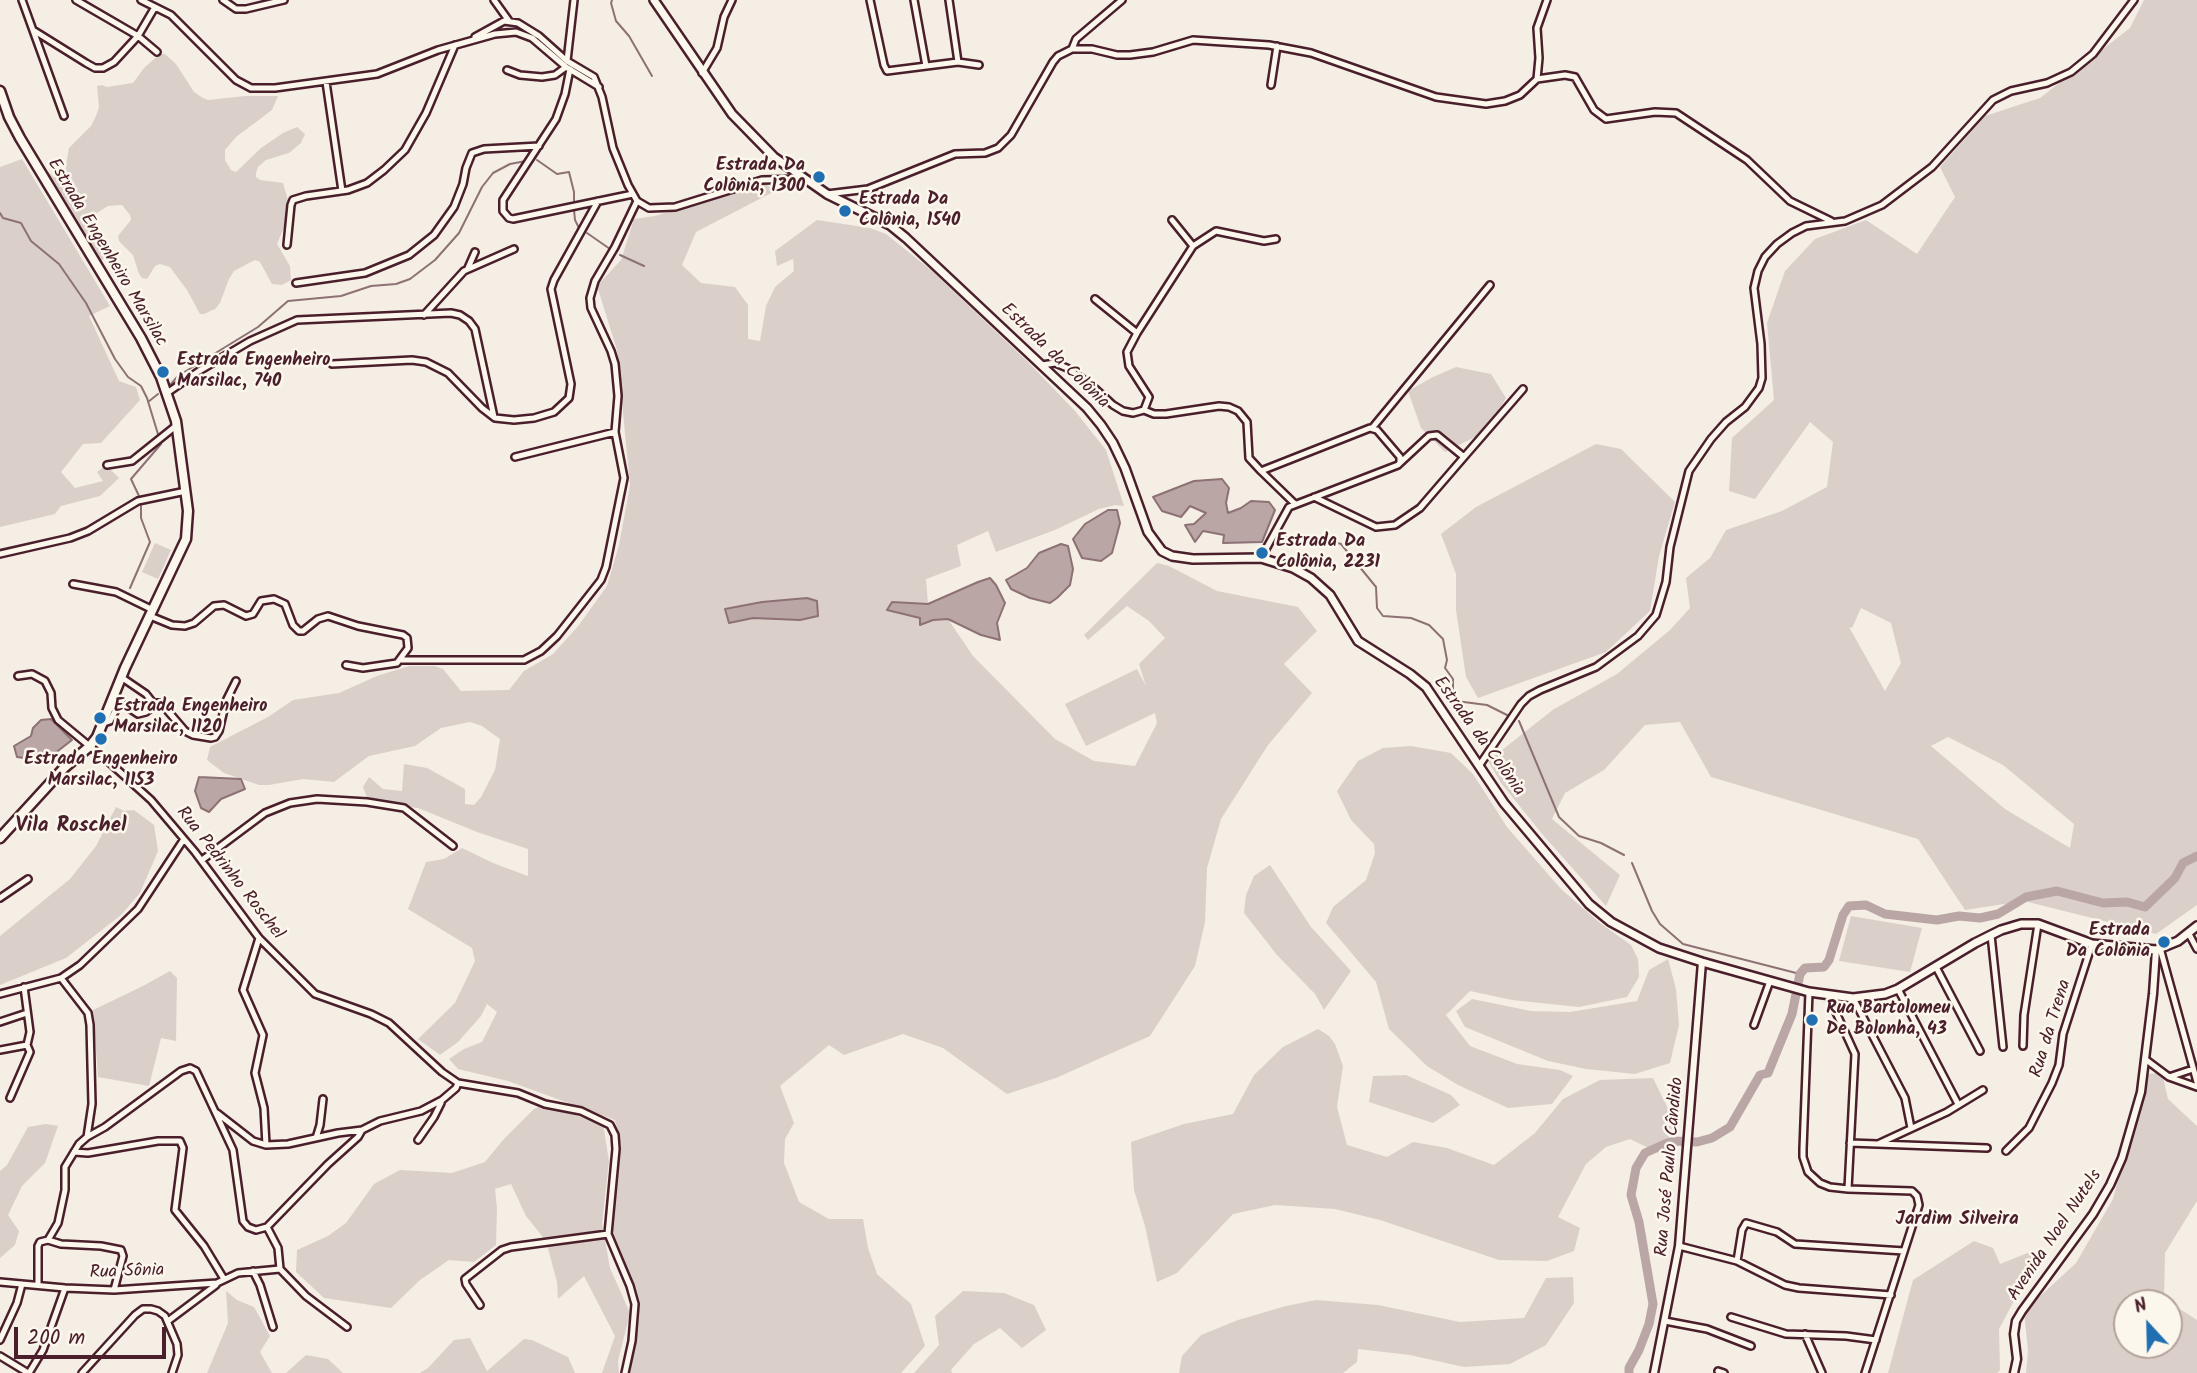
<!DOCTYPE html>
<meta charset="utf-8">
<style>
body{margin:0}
#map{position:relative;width:2197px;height:1373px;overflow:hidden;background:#f4eee4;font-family:Kalam,sans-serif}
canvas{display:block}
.north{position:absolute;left:2113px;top:1289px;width:70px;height:70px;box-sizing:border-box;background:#fbf7ec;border:2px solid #b4a19f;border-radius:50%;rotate:338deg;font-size:19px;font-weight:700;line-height:28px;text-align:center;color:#4a1f2b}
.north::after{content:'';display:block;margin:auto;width:24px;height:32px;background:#1f6fb2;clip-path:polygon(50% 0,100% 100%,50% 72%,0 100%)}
.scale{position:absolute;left:14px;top:1327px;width:152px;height:32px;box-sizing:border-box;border:4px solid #4a1f2b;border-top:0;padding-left:9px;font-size:21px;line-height:24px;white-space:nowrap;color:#4a1f2b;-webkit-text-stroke:5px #fbf7ec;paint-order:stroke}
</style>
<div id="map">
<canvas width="2197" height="1373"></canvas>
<div class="north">N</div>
<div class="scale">200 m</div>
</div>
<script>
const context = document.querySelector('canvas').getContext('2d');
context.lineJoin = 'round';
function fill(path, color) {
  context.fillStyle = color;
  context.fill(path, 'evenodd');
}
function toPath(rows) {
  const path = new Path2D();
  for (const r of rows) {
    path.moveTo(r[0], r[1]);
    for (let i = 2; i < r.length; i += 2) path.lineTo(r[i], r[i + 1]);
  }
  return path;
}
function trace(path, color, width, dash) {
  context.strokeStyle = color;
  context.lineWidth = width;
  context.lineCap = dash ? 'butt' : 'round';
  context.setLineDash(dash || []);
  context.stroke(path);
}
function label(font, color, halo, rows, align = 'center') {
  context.font = font + ' Kalam,sans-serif';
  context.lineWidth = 5;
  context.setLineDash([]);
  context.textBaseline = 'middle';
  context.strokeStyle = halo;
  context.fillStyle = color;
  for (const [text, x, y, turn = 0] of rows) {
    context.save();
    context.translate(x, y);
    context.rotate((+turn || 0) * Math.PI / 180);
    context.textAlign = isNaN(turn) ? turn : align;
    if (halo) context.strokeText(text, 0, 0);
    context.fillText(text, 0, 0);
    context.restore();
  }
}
fill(toPath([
 [2144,0,2197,0,2197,905,2156,934,2024,901,1965,910,1918,839,1711,777,1680,722,1645,725,1604,770,1565,793,1552,819,1620,875,1606,906,1543,835,1501,783,1488,761,1554,709,1617,674,1670,630,1690,608,1686,578,1710,558,1726,530,1782,511,1827,487,1833,442,1810,422,1755,499,1729,491,1732,438,1774,400,1767,323,1785,271,1815,239,1866,220,1917,254,1955,197,1940,167,1985,116,2040,98,2130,28],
 [1861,608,1891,623,1901,663,1885,691,1849,627,1852,628],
 [1948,737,2003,765,2074,824,2070,848,2005,809,1931,746],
 [160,54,165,54,176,64,194,92,203,98,208,100,245,96,278,96,272,110,236,137,225,150,225,160,231,170,236,172,261,148,283,133,297,127,305,134,301,143,289,153,266,160,258,167,256,173,256,177,260,180,283,183,291,211,277,244,290,266,291,280,282,285,272,284,260,262,255,260,234,271,229,279,220,303,215,309,204,314,200,314,187,290,170,267,160,264,155,266,147,279,142,278,139,274,133,255,119,241,118,236,131,220,130,215,122,205,108,206,95,214,96,224,106,253,105,258,101,261,70,209,65,208,42,171,42,166,54,177,64,178,69,148,91,126,96,116,99,107,97,86,102,85,107,87,133,83,144,68],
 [22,159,110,306,89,316,119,381,136,387,140,400,101,443,83,444,61,472,75,488,103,481,97,472,106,465,119,478,100,496,61,506,55,514,0,527,0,167],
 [764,183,775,191,696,232,682,265,701,283,735,287,748,305,748,339,760,341,766,306,775,287,794,271,793,259,777,266,775,251,817,220,870,228,886,234,931,270,1028,362,1075,411,1106,450,1124,506,1115,505,1099,509,1055,530,996,552,988,531,957,545,961,566,926,579,928,604,892,602,920,618,920,625,933,620,948,619,973,656,1055,739,1094,761,1135,766,1157,723,1155,713,1086,746,1065,704,1137,669,1146,686,1139,664,1165,638,1149,621,1127,606,1088,640,1084,635,1157,563,1169,566,1217,591,1298,607,1317,631,1284,664,1312,693,1268,745,1221,819,1207,868,1205,922,1195,966,1150,1036,1056,1078,1007,1094,943,1048,903,1034,844,1055,829,1045,780,1086,794,1123,785,1139,784,1163,799,1202,829,1219,863,1219,868,1248,877,1274,911,1304,925,1346,901,1373,630,1373,639,1303,615,1247,612,1223,618,1132,615,1120,508,1081,458,1069,449,1059,464,1049,482,1042,497,1012,487,1004,481,1016,458,1042,440,1055,418,1039,455,1003,475,961,472,948,408,909,426,862,444,859,462,848,493,863,528,876,528,849,477,832,418,808,391,805,367,798,363,787,369,777,383,789,402,791,404,764,427,768,465,789,465,804,474,805,481,797,495,770,500,739,482,726,470,722,441,728,415,746,369,756,334,782,303,779,269,785,259,785,224,773,207,760,210,747,268,717,293,700,339,693,377,676,409,666,435,666,443,669,461,691,509,690,524,671,553,654,579,625,607,586,619,545,630,485,617,350,597,286,621,260,634,219,655,216],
 [807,598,800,620,753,618,725,610,762,602],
 [1456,367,1491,374,1506,398,1487,431,1445,452,1421,428,1408,391,1433,377],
 [1596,444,1621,449,1675,502,1659,556,1650,611,1606,652,1478,698,1466,677,1456,610,1456,574,1441,534,1476,507],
 [155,543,171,550,158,579,142,572],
 [1411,746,1451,753,1473,774,1507,827,1561,889,1600,923,1631,945,1638,959,1639,977,1627,997,1579,1007,1512,1000,1470,991,1446,1015,1470,1046,1517,1064,1560,1070,1573,1076,1552,1104,1508,1108,1458,1085,1427,1066,1389,1029,1376,982,1326,923,1333,907,1366,880,1375,853,1374,844,1351,820,1337,791,1358,761,1383,748],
 [116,807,124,811,134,810,154,825,158,851,140,893,121,915,66,958,0,985,0,936,70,879,96,846],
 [1270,865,1311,927,1351,971,1324,1010,1315,994,1277,955,1244,913,1246,895,1254,876],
 [1851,916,1922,928,1910,972,1839,961],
 [1668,959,1676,989,1679,1025,1670,1063,1635,1074,1586,1069,1548,1061,1465,1027,1456,1011,1472,999,1531,1011,1570,1012,1637,1001,1649,970],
 [170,971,177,978,176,1041,161,1038,149,1086,98,1077,93,1010,143,986],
 [1318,1029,1329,1036,1335,1044,1343,1066,1337,1107,1347,1145,1387,1157,1413,1142,1447,1148,1494,1165,1535,1133,1563,1099,1600,1080,1653,1078,1674,1121,1663,1155,1630,1139,1606,1147,1586,1164,1558,1217,1580,1228,1574,1251,1547,1261,1499,1260,1380,1220,1335,1209,1275,1205,1233,1214,1177,1273,1157,1282,1145,1226,1134,1190,1131,1142,1184,1124,1233,1114,1254,1075,1283,1047],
 [2162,1073,2168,1099,2197,1126,2197,1201,2165,1253,2164,1299,2197,1320,2197,1373,2026,1373,2028,1351,2024,1311,2076,1263,2113,1199,2145,1074],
 [2127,1303,2169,1303,2169,1345,2127,1345],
 [1406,1075,1451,1095,1460,1105,1433,1123,1369,1102,1373,1076],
 [543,1105,603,1124,609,1161,602,1224,610,1268,630,1313,618,1361,619,1373,602,1373,615,1336,584,1276,558,1299,557,1282,546,1241,526,1216,511,1184,495,1189,497,1208,496,1245,474,1262,449,1260,420,1280,391,1308,324,1298,296,1272,297,1250,328,1236,346,1223,374,1184,400,1170,452,1173,485,1162,503,1140,534,1109],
 [46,1124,58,1126,45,1163,22,1186,8,1215,19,1231,15,1245,0,1258,0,1171,7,1165,28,1127],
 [1974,1241,1993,1248,2000,1264,2030,1252,2046,1253,2015,1299,1999,1329,2000,1370,1997,1373,1888,1373,1913,1280],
 [1573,1277,1574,1303,1546,1345,1510,1364,1464,1367,1410,1355,1358,1349,1357,1362,1343,1373,1179,1373,1182,1356,1201,1335,1238,1320,1286,1306,1316,1300,1378,1305,1460,1322,1524,1318,1546,1278],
 [226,1291,237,1300,254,1307,270,1336,260,1352,272,1373,207,1373,228,1323],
 [963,1291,1004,1293,1034,1305,1046,1330,1022,1348,1000,1328,974,1344,951,1370,952,1373,914,1373,939,1345,935,1316],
 [470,1338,487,1371,524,1339,532,1340,568,1357,575,1373,420,1373,428,1368,454,1340],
 [306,1355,328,1359,343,1373,286,1373]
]), '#dbd0c9');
const water = toPath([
 [1222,479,1229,488,1226,503,1228,513,1241,508,1251,501,1269,502,1275,510,1262,542,1223,543,1224,535,1203,531,1195,542,1185,525,1194,524,1206,513,1190,506,1181,517,1162,511,1153,497,1194,481,1222,479],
 [1108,510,1117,510,1120,523,1112,553,1101,561,1082,558,1073,539,1085,524,1108,510],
 [1061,544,1068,546,1073,569,1070,585,1057,598,1050,603,1030,598,1011,589,1006,580,1027,568,1039,553,1061,544],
 [990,578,996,585,1005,603,997,623,1000,640,981,635,948,619,933,620,920,625,920,618,887,610,892,602,928,604,978,582,990,578],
 [807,598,817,601,818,616,800,620,753,618,729,623,725,609,762,602,807,598],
 [51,719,72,740,54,754,31,759,17,757,14,746,31,736,33,728,41,720,51,719],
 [199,777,241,779,245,789,221,799,209,812,201,808,195,791,199,777]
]);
fill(water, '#baa7a5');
trace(water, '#8d7174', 2);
trace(toPath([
 [612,0,611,3,616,21,629,36,652,76],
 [537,160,557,174,569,172,574,192,574,201],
 [574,210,575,220,579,228],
 [0,213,3,218,21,223,31,241,59,264,86,303,115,359,128,377,141,386,147,398,161,444,131,479,139,496],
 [587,233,610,249],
 [620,255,644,266],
 [171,384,178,376,258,327,288,301,341,296,371,286,396,284,410,279,435,260,459,233,482,187,493,173,510,164,526,161],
 [148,402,158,394],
 [1276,537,1323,538,1341,544,1376,587,1377,608,1383,616,1411,618,1429,625,1443,639,1447,660,1445,668,1453,679,1453,693,1456,701,1487,705,1509,716],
 [130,588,150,542,141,518,141,506],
 [1519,721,1559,817,1579,836,1601,843,1624,855],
 [1632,863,1652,911,1660,924,1683,944,1800,974]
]), '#8d7174', 2);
trace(toPath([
 [1629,1373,1629,1368,1639,1350,1649,1324,1653,1304,1639,1222,1631,1195,1636,1168,1645,1153,1667,1143,1674,1141,1697,1142,1712,1138,1730,1127,1760,1075,1768,1073,1792,1014,1800,974,1805,968,1824,967,1829,960,1843,915,1849,906,1866,905,1885,914,1937,920,1959,916,1980,918,1998,914,2026,897,2057,891,2103,903,2127,902,2145,907,2175,878,2183,863,2197,856]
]), '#baa7a5', 9);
const minor = toPath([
 [22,0,64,116],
 [76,0,138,36,157,52],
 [141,0,171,15,236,80,251,88,275,88,377,74,438,50,495,34,516,32,532,38,566,67,599,87],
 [223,0,236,9,246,9,284,0],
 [494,0,509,21],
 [870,0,884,65,887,71,958,62,979,65],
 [914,0,926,66],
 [949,0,958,62],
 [33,30,86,63,95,68,103,68,114,62,138,36,155,7],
 [475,37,504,21,518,23,539,36,567,61,594,77,602,97,613,148,628,185,637,201,649,208,675,207,762,180,802,179],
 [1072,49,1076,39,1122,0],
 [567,61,574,0],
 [570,69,565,94,556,119,503,200,503,211,509,218,513,219,633,194],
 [507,70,520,75,542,77,555,75,566,67],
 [702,73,717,48,724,17,732,0],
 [1537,79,1565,75,1575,77,1594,110,1606,119,1655,112,1676,113,1747,160,1790,201,1831,221],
 [326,82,342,191],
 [1271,85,1277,46],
 [827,194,868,189,955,154,985,153,998,148,1011,135,1053,62,1058,56,1072,49,1092,49,1117,55,1130,55,1153,52,1193,40,1269,45,1311,53,1436,97,1486,104,1505,101,1520,95,1537,79,1539,58,1537,28,1547,0],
 [1172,220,1193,246],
 [287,245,291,205,293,200,306,196,348,190,367,183,384,170,405,150,426,113,455,45],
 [468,268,475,252],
 [296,283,365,273,409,255,434,235,454,207,463,184,466,168,472,153,484,149,539,146],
 [1095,299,1137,333],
 [424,315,464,271,514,249],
 [332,364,412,360,426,362,448,373,482,408,495,418,514,420,534,418,554,412,569,398,571,384,551,289,554,280,598,201],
 [1042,365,1055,363,1067,368,1091,385,1113,405,1123,411,1133,413,1144,410,1149,397,1129,366,1127,352,1137,333,1193,246,1216,231,1264,241,1276,239],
 [167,393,199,371,250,341,297,320,451,313,460,315,469,321,475,329,494,417],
 [1144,410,1154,414,1166,414,1219,406,1229,407,1238,411,1247,422,1249,458,1261,471,1370,428,1377,430,1400,457,1400,463,1398,465,1289,507,1261,558],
 [1373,427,1490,285],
 [515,457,615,432],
 [1400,463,1429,436,1437,435,1464,457,1523,389],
 [107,465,132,461,177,425],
 [1261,471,1295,504],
 [1314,497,1376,527,1395,525,1420,508,1464,457],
 [0,554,70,538,88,531,138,501,186,491],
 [73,584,116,592,153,610],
 [150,616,172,625,185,626,194,623,214,606,224,605,246,616,253,614,261,601,274,599,285,604,293,625,299,631,303,631,318,619,328,616,358,626,403,635,407,638,408,648,397,663,363,668,346,665],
 [401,660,524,660,541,651,557,636,601,580,606,567,624,478,615,432,618,396,615,364,611,351,591,308,590,298,595,281,615,247,637,201],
 [18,676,32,674,45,681,51,693,52,708,58,720,110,763,151,800,195,852,259,938,315,994,371,1014,389,1023,442,1072,458,1083,518,1093,545,1104,581,1111,610,1125,615,1135,616,1149,608,1234,630,1286,635,1304,632,1341,625,1373],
 [121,677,146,694,154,704],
 [120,702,138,714,146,712,157,703,161,703,185,731,193,735,211,738,215,737,219,731,226,701,236,681],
 [101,724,110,721,120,702,114,694],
 [1479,766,1521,704,1529,696,1540,690,1596,667,1638,636,1656,615,1666,582,1670,547,1689,471,1711,439,1726,422,1745,407,1759,388,1762,378,1761,344,1754,288,1758,271,1765,257,1777,244,1792,233,1806,226,1845,221,1882,205,1932,167,1993,100,2011,91,2047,83,2071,72,2093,54,2134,0],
 [202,860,265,813,290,803,317,799,367,802,404,808,453,846],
 [0,898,28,879],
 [2189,934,2197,949],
 [1991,935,2003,1047],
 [259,938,243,990,263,1035,255,1073,264,1108,266,1145,288,1144,338,1133,362,1130,380,1121,421,1111,442,1100,456,1088,458,1083],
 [2160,948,2197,1082],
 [1936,967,1980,1051],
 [24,987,30,1032,27,1045],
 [1898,989,1958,1104],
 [1809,992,1803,1149,1803,1157,1808,1172,1820,1183,1830,1187,1848,1189,1912,1191,1917,1196,1919,1205,1865,1373],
 [0,994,61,978,80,965,138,909,184,839],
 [1828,995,1855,1054,1848,1189],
 [1853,998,1905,1098,1911,1128],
 [0,1022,27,1013],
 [1754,1025,1770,981],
 [2023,1046,2024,1015,2038,924],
 [0,1050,27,1045,30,1052,10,1098],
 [2145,1059,2169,1077,2197,1087],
 [2169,1077,2193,1069],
 [217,1113,253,1141,266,1145],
 [87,1137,105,1127,181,1071,190,1068,196,1071,233,1150,243,1221,248,1227,256,1230,267,1227,328,1164,358,1137,362,1130],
 [316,1138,320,1125,323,1099],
 [418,1140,434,1117,441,1103],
 [1850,1143,1987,1148],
 [1880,1143,1947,1112,1983,1090],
 [2006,1151,2029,1128,2052,1083,2059,1065,2063,1034,2092,944],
 [74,1152,88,1153,158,1141,180,1141,183,1148,175,1210,204,1246,224,1279],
 [48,1240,61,1244,101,1246,121,1250,123,1256,114,1290],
 [1679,1246,1737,1261,1785,1285,1799,1288,1891,1295],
 [1737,1261,1742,1230,1746,1223,1777,1232,1795,1244,1904,1251],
 [280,1269,306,1296,347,1327],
 [253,1271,260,1285,273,1327],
 [0,1282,65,1288,114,1290,217,1283,238,1273,280,1269,278,1248,267,1227],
 [38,1284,38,1246,40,1242,48,1240,58,1223,65,1190,65,1167,79,1144,87,1137,92,1104,90,1025,88,1013,61,978],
 [480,1305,466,1284,465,1279,502,1250,511,1247,608,1234],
 [1731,1317,1786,1334,1846,1336,1876,1340],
 [168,1321,216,1285],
 [1665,1321,1707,1329,1751,1346],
 [1805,1334,1822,1373],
 [0,1340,17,1303,22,1284],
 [0,1356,28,1373],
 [1718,1371,1724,1373],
 [29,1373,43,1350,65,1288],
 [82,1373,135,1315,143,1309,151,1309,158,1311,165,1316,177,1344,178,1355,172,1373]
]);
const tertiary = toPath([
 [1654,1373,1679,1246,1702,962],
 [2014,1373,2017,1359,2014,1334,2016,1321,2022,1311,2093,1214,2110,1185,2122,1158,2141,1092,2153,994,2156,950]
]);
const secondary = toPath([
 [654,0,732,114,774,157,827,194,890,225,906,238,1087,408,1101,425,1113,443,1125,468,1148,532,1162,551,1172,556,1193,559,1261,558,1293,568,1311,578,1330,595,1358,641,1410,674,1426,687,1504,803,1589,904,1611,922,1659,948,1702,962,1809,992,1853,998,1885,994,1898,989,1975,943,2001,930,2021,924,2038,924,2092,944,2156,950,2178,941,2197,926]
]);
const primary = toPath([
 [0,91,9,117,20,138,141,338,161,377,176,421,188,511,186,539,125,668,97,737,90,746,64,768,0,838]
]);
trace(minor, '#4a1f2b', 10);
trace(tertiary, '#4a1f2b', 11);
trace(secondary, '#4a1f2b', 12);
trace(primary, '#4a1f2b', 13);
trace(minor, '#fbf7ec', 5);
trace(tertiary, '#fbf7ec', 6);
trace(secondary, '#fbf7ec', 7);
trace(primary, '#fbf7ec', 8);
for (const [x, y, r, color] of [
 [819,177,7,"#1f6fb2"],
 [845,211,7,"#1f6fb2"],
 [163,372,7,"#1f6fb2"],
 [1262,553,7,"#1f6fb2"],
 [100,718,7,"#1f6fb2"],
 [101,739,7,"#1f6fb2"],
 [2164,942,7,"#1f6fb2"],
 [1812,1020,7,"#1f6fb2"]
]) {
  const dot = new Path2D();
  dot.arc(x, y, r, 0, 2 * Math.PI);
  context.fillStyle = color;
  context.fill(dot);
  trace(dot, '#fbf7ec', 2.5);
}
label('bold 18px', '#4a1f2b', '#fbf7ec', [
 ["Estrada Da",805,167,"right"],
 ["Colônia, 1300",805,188,"right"],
 ["Estrada Da",859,201],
 ["Colônia, 1540",859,222],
 ["Estrada Engenheiro",177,362],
 ["Marsilac, 740",177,383],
 ["Estrada Da",1276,543],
 ["Colônia, 2231",1276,564],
 ["Estrada Engenheiro",114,708],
 ["Marsilac, 1120",114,729],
 ["Estrada Engenheiro",101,761,"center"],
 ["Marsilac, 1153",101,782,"center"],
 ["Estrada",2150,932,"right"],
 ["Da Colônia",2150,953,"right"],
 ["Rua Bartolomeu",1826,1010],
 ["De Bolonha, 43",1826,1031]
], 'left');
label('18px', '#4a1f2b', '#fbf7ec', [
 ["Estrada Engenheiro Marsilac",106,253,59],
 ["Estrada da Colônia",1054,357,44],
 ["Estrada da Colônia",1478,737,54],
 ["Rua Pedrinho Roschel",229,874,52],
 ["Rua da Trena",2052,1029,-73],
 ["Rua José Paulo Cândido",1671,1167,-85],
 ["Avenida Noel Nutels",2056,1236,-56],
 ["Rua Sônia",127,1273,-2]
]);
label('bold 19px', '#4a1f2b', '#fbf7ec', [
 ["Jardim Silveira",1957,1221]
]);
label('bold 21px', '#4a1f2b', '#fbf7ec', [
 ["Vila Roschel",71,827]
]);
</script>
